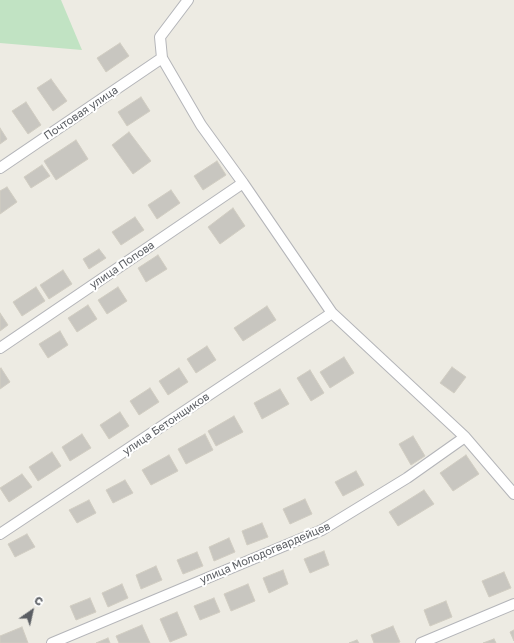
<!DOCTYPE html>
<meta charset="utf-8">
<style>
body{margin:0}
#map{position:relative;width:514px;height:643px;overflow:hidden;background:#edebe3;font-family:"Golos Text",sans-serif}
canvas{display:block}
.north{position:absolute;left:12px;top:591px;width:40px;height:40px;-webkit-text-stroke:3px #fff;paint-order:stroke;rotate:34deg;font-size:11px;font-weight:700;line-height:16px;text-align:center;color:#5b5e63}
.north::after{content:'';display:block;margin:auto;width:14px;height:18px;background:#5b5e63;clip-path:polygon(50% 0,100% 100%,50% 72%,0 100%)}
</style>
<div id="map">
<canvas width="514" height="643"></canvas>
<div class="north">С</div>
</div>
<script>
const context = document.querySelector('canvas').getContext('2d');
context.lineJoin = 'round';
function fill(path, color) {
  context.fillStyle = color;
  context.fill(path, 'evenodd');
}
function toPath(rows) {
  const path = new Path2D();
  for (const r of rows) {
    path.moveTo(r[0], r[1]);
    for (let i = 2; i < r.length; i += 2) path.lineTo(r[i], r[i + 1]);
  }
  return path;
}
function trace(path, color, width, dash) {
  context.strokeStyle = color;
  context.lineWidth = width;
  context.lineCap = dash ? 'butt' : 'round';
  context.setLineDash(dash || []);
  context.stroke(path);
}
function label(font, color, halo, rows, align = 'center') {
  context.font = font + ' "Golos Text",sans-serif';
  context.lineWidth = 4;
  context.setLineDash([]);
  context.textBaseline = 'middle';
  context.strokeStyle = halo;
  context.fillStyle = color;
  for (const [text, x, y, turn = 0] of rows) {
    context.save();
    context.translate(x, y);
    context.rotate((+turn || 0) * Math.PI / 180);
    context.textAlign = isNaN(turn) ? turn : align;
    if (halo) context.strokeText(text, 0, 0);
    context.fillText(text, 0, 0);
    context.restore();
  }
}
fill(toPath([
 [0,0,61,0,82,50,0,43]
]), '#c1e3c3');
const building = toPath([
 [120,43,129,56,106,72,97,58,120,43],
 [51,79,67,101,53,111,37,88,51,79],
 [141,97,150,111,127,126,118,112,141,97],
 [26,102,41,125,28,134,12,111,26,102],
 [0,128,7,139,0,144,0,128],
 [129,132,151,161,133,174,112,145,129,132],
 [76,140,88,159,56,180,44,161,76,140],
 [217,161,226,175,203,190,194,176,217,161],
 [42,165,50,176,31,188,24,177,42,165],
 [7,187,17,202,0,214,0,191,7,187],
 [171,190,180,203,157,219,148,205,171,190],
 [233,208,245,226,220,244,208,227,233,208],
 [135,217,144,230,121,245,112,232,135,217],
 [99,249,106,258,89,269,83,259,99,249],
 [158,255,167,269,146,282,138,268,158,255],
 [63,270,72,284,49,299,40,285,63,270],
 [36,287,45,301,22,316,13,302,36,287],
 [118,287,127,301,107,314,98,300,118,287],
 [88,305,97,319,77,332,68,318,88,305],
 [267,306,276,320,243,341,234,328,267,306],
 [0,313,8,325,0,331,0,313],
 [60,331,68,345,48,358,39,344,60,331],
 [207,346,216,360,196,373,187,359,207,346],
 [344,357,354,373,330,388,320,372,344,357],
 [452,367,466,377,454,393,440,383,452,367],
 [1,368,10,382,0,389,0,369,1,368],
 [179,368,188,382,168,395,159,381,179,368],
 [310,370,324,393,311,401,297,378,310,370],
 [150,388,159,402,139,415,130,401,150,388],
 [280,389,289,404,262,419,254,403,280,389],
 [120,412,129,426,109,439,100,425,120,412],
 [234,416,243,432,216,446,208,431,234,416],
 [82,434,91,448,70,461,62,447,82,434],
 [205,434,213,450,186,464,178,449,205,434],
 [413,436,425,456,411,465,399,444,413,436],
 [52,452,61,466,38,481,29,467,52,452],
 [169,455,178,471,151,485,142,470,169,455],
 [466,455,479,474,453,491,440,473,466,455],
 [356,471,364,485,343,496,335,482,356,471],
 [22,474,32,487,9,502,0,488,22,474],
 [125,480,133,493,113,503,106,490,125,480],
 [424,490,434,504,398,526,389,512,424,490],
 [305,499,312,514,290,524,283,509,305,499],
 [89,500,96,513,77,523,69,510,89,500],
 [262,523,268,537,247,545,242,531,262,523],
 [27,534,35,547,15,557,8,544,27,534],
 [229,538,235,552,214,561,209,547,229,538],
 [324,551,329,565,310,573,304,559,324,551],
 [197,552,203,566,183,574,177,560,197,552],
 [156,566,162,580,141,589,136,575,156,566],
 [283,570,288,584,269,593,263,578,283,570],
 [504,572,511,588,489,597,482,581,504,572],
 [122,584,128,598,108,607,102,593,122,584],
 [248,584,255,601,231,611,224,594,248,584],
 [90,598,96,612,76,620,70,606,90,598],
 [214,598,220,612,200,620,194,606,214,598],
 [446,601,452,617,430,626,424,610,446,601],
 [177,612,187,635,170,642,160,619,177,612],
 [142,625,150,643,119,643,116,636,142,625],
 [393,626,400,642,397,643,374,643,371,635,393,626],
 [22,627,28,643,0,643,0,636,22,627],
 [514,630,514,641,510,632,514,630],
 [108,638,110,643,96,643,108,638],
 [494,639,496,643,483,643,494,639],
 [357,640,359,643,349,643,357,640]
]);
fill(building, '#c8c6c0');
trace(building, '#d1cdc2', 1);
const minor = toPath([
 [188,0,160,37,162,58,201,125,243,183,332,313,465,437,514,494],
 [0,168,162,58],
 [0,348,243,183],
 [0,534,332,313],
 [52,643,322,530,407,478,465,437],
 [421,643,514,604]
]);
trace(minor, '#b4b5b9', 12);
trace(minor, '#fff', 10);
label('11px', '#5b5e63', '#fff', [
 ["Почтовая улица",81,113,-34],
 ["улица Попова",122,265,-34],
 ["улица Бетонщиков",166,424,-34],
 ["улица Молодогвардейцев",265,553,-23]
]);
</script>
